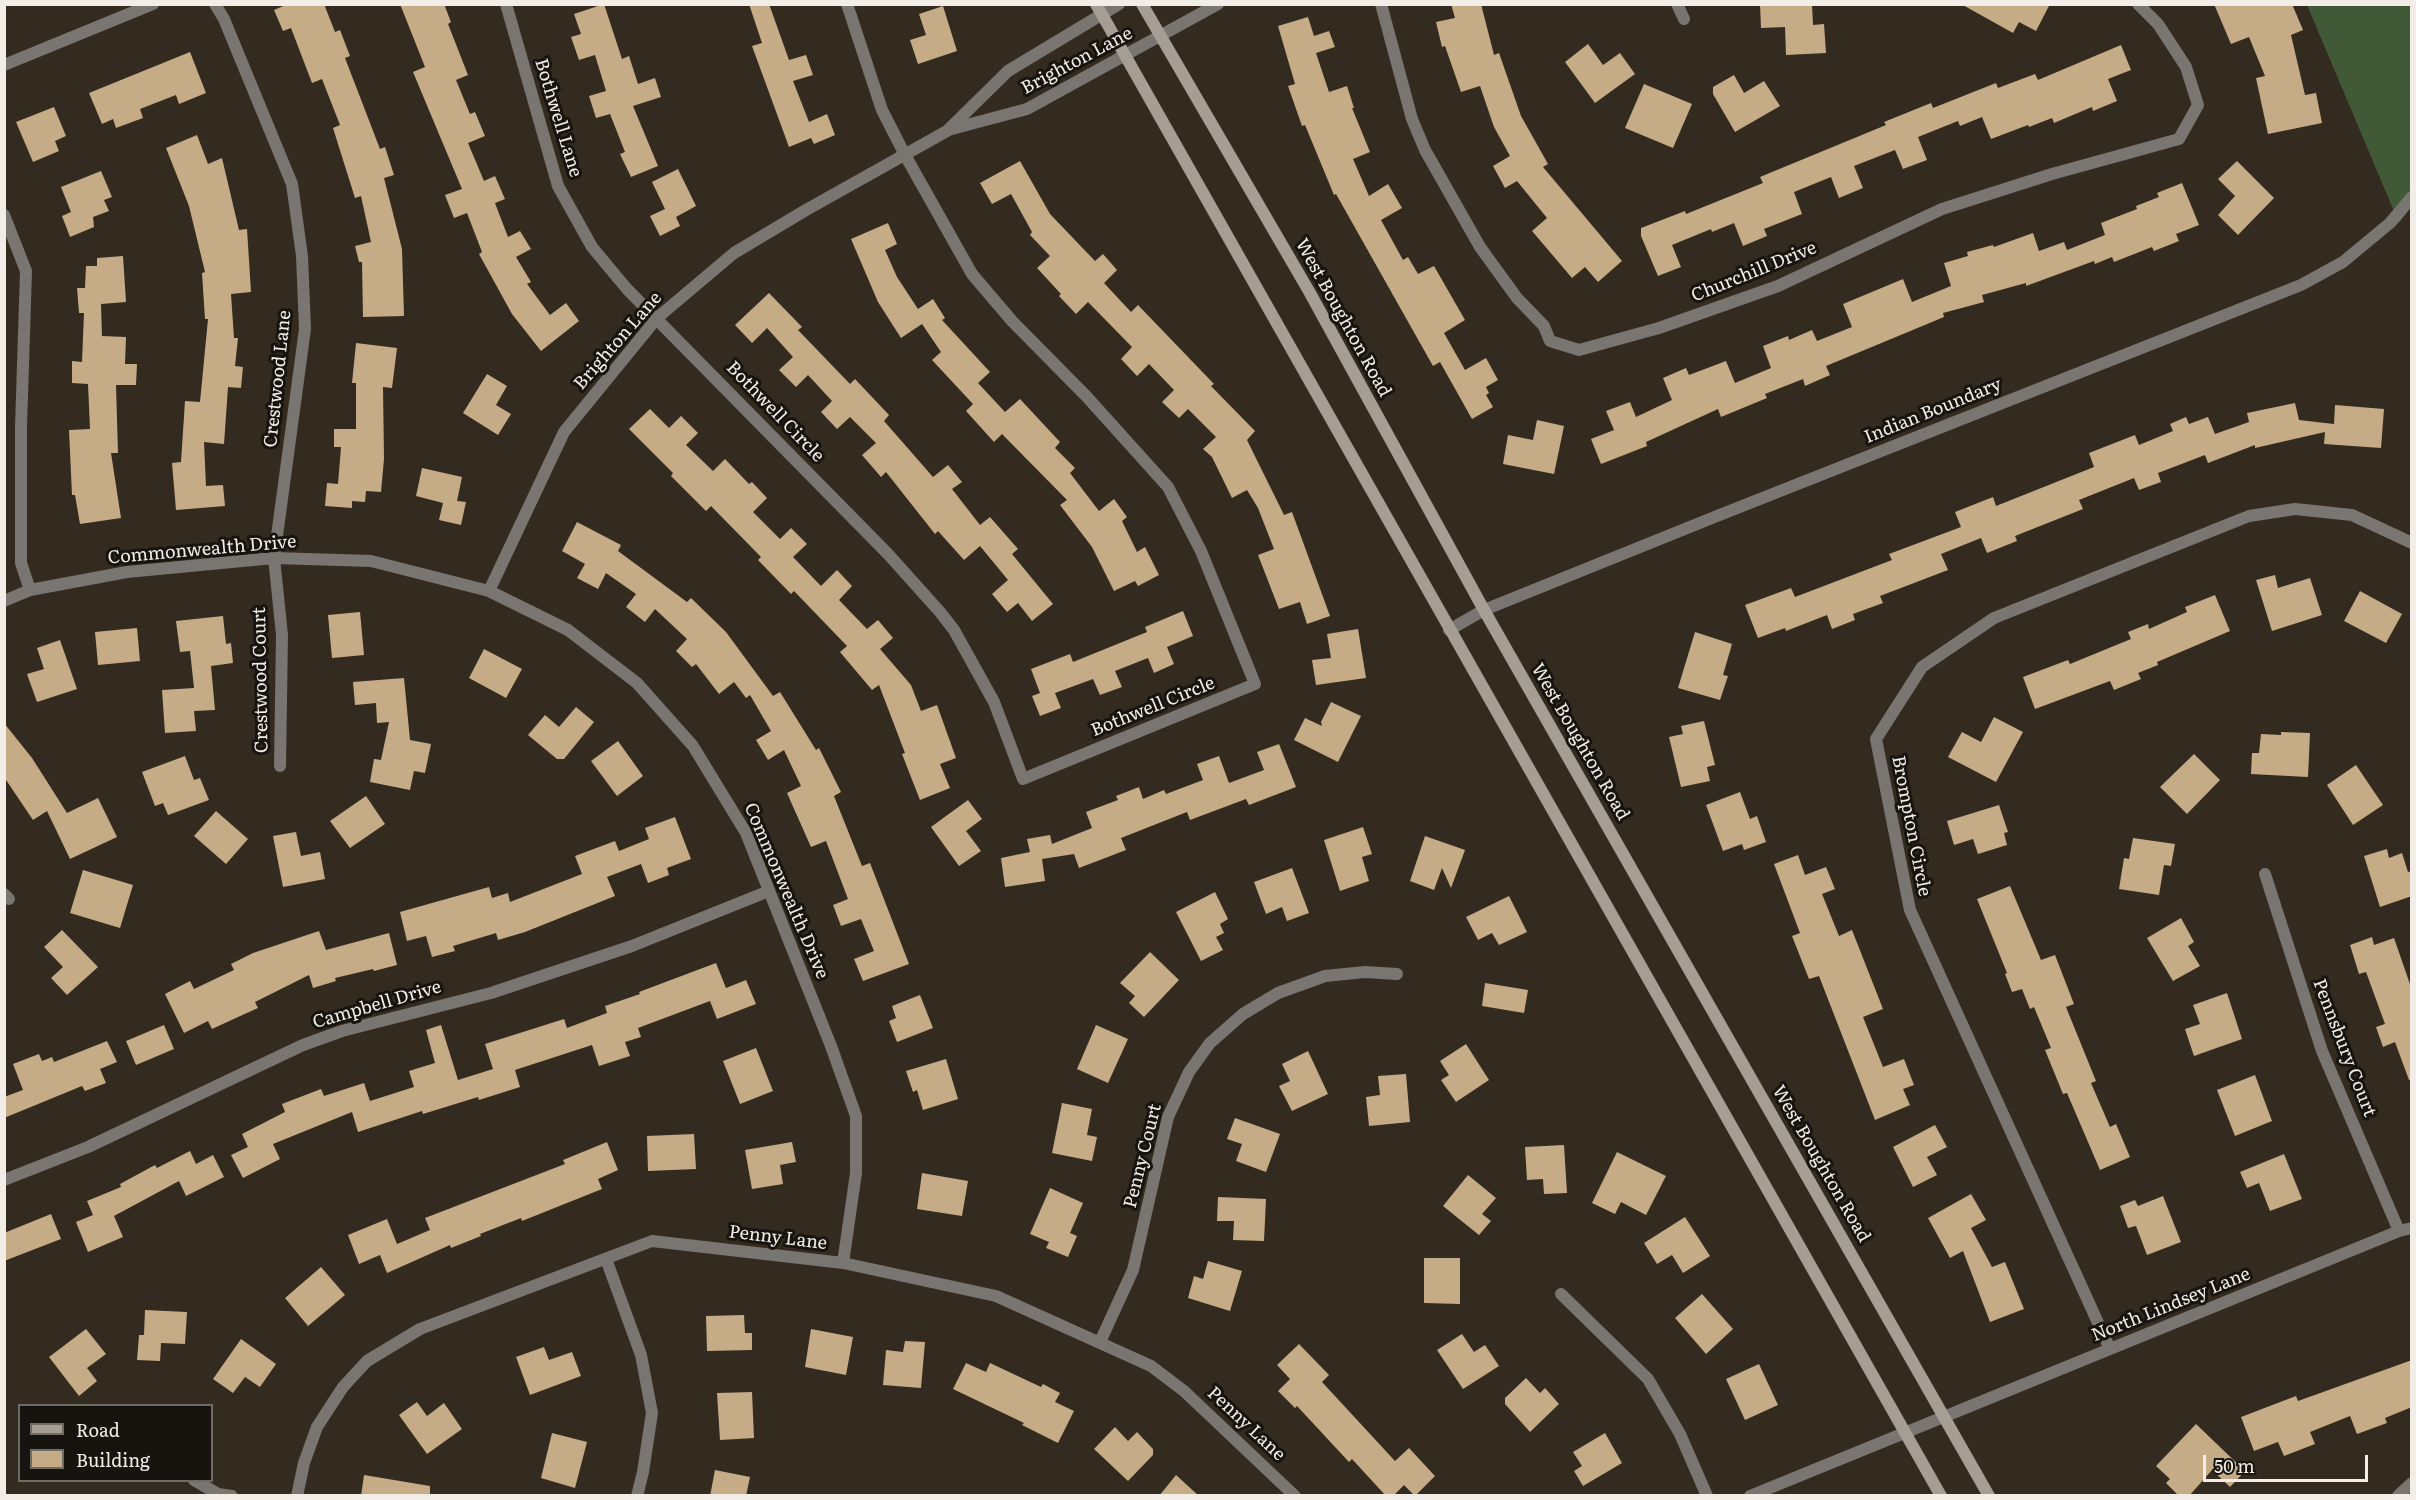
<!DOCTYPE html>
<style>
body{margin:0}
#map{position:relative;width:2416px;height:1500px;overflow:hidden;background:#332b20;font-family:Literata,serif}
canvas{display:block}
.frame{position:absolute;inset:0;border:6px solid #f2ede6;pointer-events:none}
.legend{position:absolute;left:18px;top:1404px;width:195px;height:78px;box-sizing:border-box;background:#17140f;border:2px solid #6f6b65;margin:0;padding:8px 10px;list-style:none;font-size:18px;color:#f2ede6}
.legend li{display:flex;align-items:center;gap:12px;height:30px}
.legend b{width:30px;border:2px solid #6f6b65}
.scale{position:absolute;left:2203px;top:1455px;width:165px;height:27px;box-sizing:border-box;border:3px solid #f2ede6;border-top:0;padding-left:8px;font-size:18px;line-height:21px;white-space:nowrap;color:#f2ede6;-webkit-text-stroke:4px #17140f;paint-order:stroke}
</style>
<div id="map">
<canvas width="2416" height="1500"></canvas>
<div class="frame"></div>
<ul class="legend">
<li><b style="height:8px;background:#a49e95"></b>Road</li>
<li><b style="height:16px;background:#c6ac86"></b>Building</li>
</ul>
<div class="scale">50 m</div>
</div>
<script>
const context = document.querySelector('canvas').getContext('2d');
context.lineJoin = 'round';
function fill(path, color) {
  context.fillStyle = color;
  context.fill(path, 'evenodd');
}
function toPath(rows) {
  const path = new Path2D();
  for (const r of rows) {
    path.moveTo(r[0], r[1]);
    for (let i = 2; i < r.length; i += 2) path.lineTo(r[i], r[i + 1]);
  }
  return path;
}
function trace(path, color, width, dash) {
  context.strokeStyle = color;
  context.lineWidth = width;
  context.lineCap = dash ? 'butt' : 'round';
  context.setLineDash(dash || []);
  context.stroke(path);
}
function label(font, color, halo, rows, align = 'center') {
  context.font = font + ' Literata,serif';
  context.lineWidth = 6;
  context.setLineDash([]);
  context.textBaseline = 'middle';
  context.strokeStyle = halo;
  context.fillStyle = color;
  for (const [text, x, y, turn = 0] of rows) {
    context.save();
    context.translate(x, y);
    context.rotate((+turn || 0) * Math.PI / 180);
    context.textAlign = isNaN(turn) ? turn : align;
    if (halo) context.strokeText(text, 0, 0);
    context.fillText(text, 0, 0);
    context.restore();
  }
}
fill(toPath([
 [2307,5,2411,5,2411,207,2399,223]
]), '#425937');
fill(toPath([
 [288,4,324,4,335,32,340,30,350,56,345,58,380,149,385,147,394,175,384,178,402,249,404,316,363,317,362,262,359,262,355,246,371,242,361,196,355,198,333,128,340,125,322,79,312,83,291,28,283,31,274,10],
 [400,4,444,4,451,22,448,24,468,75,456,80,470,114,475,112,485,136,468,143,484,181,495,176,505,199,495,203,508,237,520,231,531,249,516,257,531,282,527,284,550,315,566,303,579,321,541,351,512,314,479,254,482,252,467,213,454,218,445,195,462,189,413,72,425,67],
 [604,4,622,59,629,56,638,84,655,78,661,97,633,106,658,166,631,177,620,154,625,152,610,114,596,118,589,96,606,91,595,55,579,60,571,37,581,34,574,14],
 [749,4,769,4,789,60,806,55,813,75,793,81,809,122,827,114,835,135,814,144,811,138,789,147,752,46,762,43],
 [1451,4,1481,4,1494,55,1499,53,1521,116,1548,164,1543,167,1622,261,1598,282,1585,267,1572,278,1532,231,1547,218,1517,181,1505,188,1493,166,1510,156,1494,127,1480,86,1461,92,1445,46,1442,47,1436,22,1455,18],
 [1760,4,1812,4,1813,25,1824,24,1826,53,1786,55,1785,27,1761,28],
 [1961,4,2050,4,2036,31,2019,22,2013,33],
 [2214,4,2292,4,2303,30,2291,35,2305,95,2316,93,2322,123,2268,134,2256,78,2265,76,2249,37,2231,44],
 [943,6,957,51,918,64,910,40,926,35,919,14],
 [1308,17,1314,36,1329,31,1335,47,1316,53,1329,92,1347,86,1354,108,1352,108,1370,152,1353,159,1369,196,1388,184,1402,208,1381,220,1403,260,1408,257,1418,274,1434,266,1465,320,1444,333,1465,370,1486,358,1498,380,1486,387,1489,393,1486,395,1493,407,1472,419,1440,362,1433,366,1336,194,1334,195,1305,125,1302,126,1288,86,1295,84,1278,26],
 [1588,44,1603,65,1620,53,1635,74,1595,103,1565,62],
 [2121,45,2131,70,2108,79,2117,101,2093,111,2092,107,2054,123,2052,118,2029,127,2028,125,1991,139,1982,117,1960,126,1958,121,1918,137,1927,160,1903,169,1895,150,1854,166,1863,188,1839,198,1831,177,1794,192,1802,214,1764,229,1767,236,1743,246,1734,223,1712,232,1711,229,1672,245,1681,267,1658,276,1641,236,1641,228,1685,211,1686,214,1763,183,1760,177,1886,125,1884,122,1931,103,1933,108,1996,83,1998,88,2035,74,2038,80],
 [190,52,206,93,179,104,176,95,140,109,143,118,116,128,113,119,102,124,89,93],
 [1734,75,1744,93,1764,81,1780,106,1735,132,1713,94,1713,87],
 [1644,84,1692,104,1673,148,1625,128],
 [54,107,66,136,55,141,59,151,33,162,16,122],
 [197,135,208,164,222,158,239,230,247,229,251,292,231,294,234,338,238,338,235,366,243,367,241,388,228,387,224,444,204,442,206,486,223,485,225,506,176,510,172,463,181,462,185,401,200,402,208,319,205,319,202,273,205,272,189,206,166,148],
 [1020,161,1050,214,1095,261,1103,254,1117,270,1104,283,1131,312,1138,305,1214,384,1211,386,1255,431,1247,440,1284,515,1292,512,1330,616,1307,624,1300,602,1279,609,1258,555,1274,549,1258,508,1247,490,1232,498,1212,457,1203,449,1216,437,1188,409,1179,418,1162,402,1174,390,1149,364,1137,376,1121,359,1132,347,1088,302,1076,314,1059,296,1061,294,1037,268,1050,256,1030,235,1032,232,1011,194,992,204,980,183],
 [2237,161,2274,198,2238,235,2218,215,2235,196,2218,179],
 [678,169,696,206,676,217,680,226,660,236,650,216,665,209,652,182],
 [101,171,112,197,104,200,109,211,93,217,94,227,70,237,62,216,71,212,61,187],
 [2182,183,2199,225,2176,234,2179,241,2154,251,2152,247,2114,262,2112,257,2095,264,2094,261,2026,286,2026,283,1982,295,1984,302,1943,313,1944,317,1826,366,1830,375,1805,386,1803,379,1765,394,1767,398,1721,417,1718,409,1646,442,1647,446,1601,464,1591,439,1614,430,1606,411,1630,402,1636,417,1672,400,1663,378,1686,368,1689,375,1726,361,1735,383,1771,368,1763,346,1788,336,1789,340,1812,330,1817,341,1852,327,1843,304,1903,279,1912,302,1951,286,1944,263,1968,256,1967,252,1993,245,1994,247,2033,233,2039,251,2064,242,2067,250,2105,235,2101,223,2137,209,2136,206,2159,197,2157,193],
 [888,223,897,244,885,250,897,277,918,309,933,299,945,318,942,320,990,372,978,383,1005,412,1020,399,1060,442,1055,448,1075,468,1070,473,1099,511,1114,499,1127,517,1122,521,1137,552,1145,547,1159,575,1138,586,1135,581,1114,591,1092,547,1060,505,1067,500,1002,434,994,442,966,411,973,404,932,360,941,352,922,324,901,338,878,302,851,239],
 [123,256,126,302,101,304,102,336,126,337,125,364,137,364,136,385,116,385,118,453,111,453,121,518,80,524,75,495,72,495,69,430,90,429,88,384,72,383,72,361,82,362,84,313,79,313,77,288,85,288,86,266,97,266,97,258],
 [769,293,802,327,798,330,850,384,855,379,889,415,884,421,933,477,948,465,962,482,952,489,980,525,990,517,1018,549,1012,554,1053,604,1032,621,1018,603,1007,612,992,594,1008,580,980,546,964,560,938,531,935,534,886,472,881,477,862,455,876,443,850,417,837,429,821,412,832,401,808,375,796,387,779,370,793,357,767,328,752,343,735,325],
 [356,343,397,348,392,388,383,387,384,459,381,492,366,491,365,502,352,501,352,508,325,506,327,483,338,484,341,447,334,447,334,429,356,429,356,383,352,383],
 [487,374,507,386,496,405,511,414,498,435,463,413],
 [2295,403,2299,420,2334,424,2335,405,2384,409,2381,448,2324,444,2325,432,2255,448,2255,445,2208,463,2205,455,2158,473,2161,482,2139,490,2134,478,2079,500,2083,509,2015,536,2017,541,1987,553,1981,538,1941,554,1948,570,1880,596,1883,603,1853,614,1855,620,1832,629,1827,615,1786,631,1785,628,1758,638,1745,605,1791,588,1795,597,1892,560,1889,554,1961,527,1955,512,1993,497,1996,506,2094,467,2089,453,2135,435,2139,445,2173,431,2170,424,2186,417,2189,424,2208,417,2215,434,2249,422,2247,413],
 [650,409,669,428,681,416,698,433,686,445,713,471,725,459,749,484,752,482,767,498,753,512,780,539,791,528,807,544,793,557,821,586,837,570,852,586,839,600,867,629,878,620,893,638,880,649,911,685,921,711,937,705,956,758,940,764,950,788,920,800,902,754,905,753,879,685,872,690,840,652,847,646,794,591,791,594,758,560,761,557,711,506,706,511,671,476,673,473,629,429],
 [1537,420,1564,426,1554,474,1503,464,1508,435,1533,440],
 [422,468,462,477,457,501,466,502,461,525,439,520,443,503,416,496],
 [577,522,621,545,618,551,687,602,691,598,726,632,773,696,780,692,816,750,819,748,841,792,834,796,862,866,870,863,909,964,863,981,854,959,874,951,861,919,841,926,833,905,848,899,826,841,811,847,787,793,801,786,784,750,768,760,756,740,771,731,750,695,746,698,734,682,719,694,696,664,692,667,676,651,687,639,655,609,645,622,626,607,636,594,606,573,598,589,577,578,585,564,562,551],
 [2275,575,2278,588,2310,578,2322,615,2272,631,2256,580],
 [2360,591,2402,614,2386,643,2344,621],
 [2215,595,2230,631,2157,662,2158,665,2138,673,2141,679,2114,690,2110,681,2035,709,2023,677,2068,660,2070,664,2131,639,2128,632,2148,624,2149,629,2187,612,2185,607],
 [1183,611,1193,636,1167,647,1174,664,1154,673,1148,658,1115,671,1122,687,1100,695,1093,679,1055,693,1061,708,1040,716,1032,696,1040,693,1031,669,1070,654,1073,662,1147,632,1145,627],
 [360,612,364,655,332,658,328,615],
 [223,616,226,644,231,643,233,663,211,666,215,710,194,711,196,731,165,733,162,690,194,688,190,651,180,652,176,621],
 [137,628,140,661,98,665,95,632],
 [1358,629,1366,678,1316,685,1312,660,1331,658,1327,634],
 [1695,632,1732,644,1723,675,1728,676,1720,700,1678,688],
 [60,640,77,689,37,702,27,674,44,669,37,648],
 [484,649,522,669,506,698,469,678],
 [404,678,410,740,431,744,425,773,414,771,410,790,370,782,374,759,381,760,389,722,377,723,376,703,355,705,353,682],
 [1331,702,1361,716,1338,762,1294,740,1305,718,1322,726,1321,722],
 [576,707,594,722,564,759,557,759,528,735,545,715,559,727],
 [1994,717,2023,732,1996,782,1948,757,1962,732,1981,742],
 [1704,721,1715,765,1707,767,1710,781,1681,787,1669,737,1683,734,1681,726],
 [4,723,32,758,67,813,98,798,117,837,70,859,47,811,33,820,4,777],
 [2281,732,2310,733,2308,777,2251,774,2252,753,2259,753,2261,734,2281,735],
 [618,741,643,776,617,796,591,761],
 [1279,744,1296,787,1249,805,1246,799,1190,820,1187,812,1121,838,1126,850,1079,868,1074,854,1042,859,1045,881,1005,887,1001,858,1030,852,1027,839,1050,835,1052,844,1092,828,1086,812,1118,800,1116,796,1139,787,1143,799,1164,790,1166,794,1203,780,1197,764,1219,756,1229,783,1264,770,1257,752],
 [2194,754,2220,780,2187,814,2160,787],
 [185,756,194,780,200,778,209,800,168,815,163,803,155,806,142,772],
 [2356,765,2383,805,2353,825,2327,785],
 [1740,792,1750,819,1757,816,1766,842,1744,850,1742,844,1723,851,1706,805],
 [366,796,385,824,350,848,330,821],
 [968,800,982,819,966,831,981,851,959,866,931,827],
 [1999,805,2008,832,2004,833,2007,845,1978,854,1973,839,1954,845,1947,821],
 [216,811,248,839,226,864,194,836],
 [675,817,691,859,667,868,669,875,648,883,641,864,607,877,615,896,525,932,498,940,496,933,453,946,455,951,432,957,426,936,407,941,400,912,489,887,492,898,508,893,510,902,582,874,575,856,615,841,619,851,649,839,645,828],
 [1363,827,1372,854,1362,857,1369,881,1340,891,1324,840],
 [296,832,301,856,320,852,325,879,283,887,273,836],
 [1425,836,1465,850,1451,888,1442,868,1434,890,1410,881],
 [2133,838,2175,844,2171,866,2164,865,2159,895,2119,889,2124,858,2129,859],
 [2387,849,2389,858,2402,853,2408,872,2412,871,2412,896,2380,907,2364,856],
 [1798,855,1805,875,1826,867,1835,889,1822,894,1839,936,1852,930,1883,1009,1863,1017,1883,1067,1904,1059,1914,1085,1903,1089,1910,1105,1875,1120,1819,976,1809,979,1792,936,1800,933,1774,864],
 [1292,868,1309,913,1287,921,1282,907,1266,914,1254,882],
 [83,870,133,885,120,928,70,913],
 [2010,886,2041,960,2055,955,2074,1004,2066,1007,2096,1081,2091,1083,2110,1127,2116,1124,2130,1157,2100,1170,2067,1093,2063,1094,2045,1050,2051,1048,2034,1007,2030,1009,2022,989,2012,992,2005,974,2007,973,1977,899],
 [1215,892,1228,919,1220,924,1224,933,1216,937,1223,950,1201,961,1176,912],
 [1509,896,1527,932,1499,945,1492,933,1478,940,1466,917],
 [2181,918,2194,942,2188,946,2200,966,2173,981,2147,938],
 [62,930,98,967,67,995,51,978,63,967,44,947],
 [319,931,326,950,389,933,397,965,374,971,373,969,335,978,336,981,313,988,309,975,255,1002,258,1008,238,1017,212,1029,208,1021,184,1033,165,994,190,981,194,989,234,970,231,964,253,953],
 [2372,937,2374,945,2394,938,2412,990,2412,1080,2409,1080,2395,1042,2383,1047,2376,1027,2385,1024,2366,972,2359,974,2350,945],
 [1150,952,1179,980,1144,1017,1129,1003,1135,996,1120,983],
 [716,963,726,988,746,980,756,1004,717,1019,710,1001,638,1028,641,1037,625,1042,630,1056,599,1066,592,1045,515,1070,520,1087,479,1100,478,1097,423,1114,422,1111,358,1132,352,1112,273,1144,280,1159,243,1178,231,1155,248,1147,242,1134,285,1112,282,1104,321,1089,324,1096,364,1083,370,1101,414,1087,409,1071,435,1063,426,1030,441,1025,458,1080,493,1069,485,1044,564,1019,567,1028,607,1013,605,1006,640,994,639,992],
 [1485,983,1528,990,1524,1013,1482,1006],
 [2227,993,2242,1039,2194,1056,2185,1029,2200,1024,2193,1005],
 [920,995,933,1028,897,1042,889,1021,896,1018,892,1006],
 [164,1025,174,1049,136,1065,126,1041],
 [1096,1025,1128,1039,1108,1083,1077,1069],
 [107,1041,117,1062,100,1069,106,1083,85,1091,82,1086,4,1118,4,1097,23,1090,13,1064,39,1054,42,1061,52,1057,54,1062],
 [1466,1044,1489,1080,1456,1102,1441,1080,1449,1075,1440,1061],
 [756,1048,773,1091,740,1104,723,1061],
 [1308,1051,1328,1094,1292,1111,1279,1086,1290,1081,1282,1064],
 [946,1059,958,1099,923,1110,917,1090,913,1092,906,1071],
 [1406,1074,1410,1122,1369,1126,1366,1097,1380,1095,1378,1076],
 [2255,1075,2272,1121,2235,1136,2217,1090],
 [1062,1103,1092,1109,1087,1135,1097,1137,1092,1161,1052,1153],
 [1235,1118,1280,1134,1266,1172,1236,1161,1242,1144,1227,1139],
 [1935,1125,1947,1147,1927,1157,1937,1175,1913,1187,1893,1147],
 [694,1134,696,1169,648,1171,647,1136],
 [607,1142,618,1170,598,1179,602,1189,522,1221,521,1218,480,1234,481,1236,451,1248,450,1245,387,1273,380,1255,359,1264,348,1235,387,1219,397,1244,430,1230,425,1218,565,1164,563,1160],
 [792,1142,796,1162,780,1165,783,1184,752,1189,745,1150],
 [1564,1145,1567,1193,1544,1194,1543,1179,1527,1180,1525,1147],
 [190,1151,196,1164,213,1155,224,1177,186,1196,179,1181,114,1216,123,1237,88,1252,76,1222,93,1215,87,1201,121,1187,120,1184,155,1165,157,1168],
 [1617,1152,1666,1176,1646,1215,1621,1202,1615,1214,1592,1203],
 [2284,1154,2302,1199,2270,1211,2259,1183,2247,1188,2240,1172],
 [922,1173,968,1181,962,1216,917,1209],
 [1468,1175,1496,1198,1482,1214,1491,1221,1479,1235,1443,1206],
 [1050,1188,1083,1203,1070,1233,1077,1236,1068,1257,1046,1248,1049,1242,1030,1234],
 [1971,1194,1986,1220,1971,1228,1992,1267,2005,1262,2024,1309,1990,1322,1963,1251,1950,1258,1928,1218],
 [2163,1196,2181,1242,2147,1255,2136,1226,2128,1228,2120,1206,2135,1200,2138,1206],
 [1218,1197,1266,1199,1264,1241,1233,1240,1234,1221,1217,1221],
 [51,1214,61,1239,4,1261,4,1233],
 [1685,1217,1710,1256,1683,1273,1672,1255,1657,1264,1644,1243],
 [1424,1258,1460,1258,1460,1304,1424,1303],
 [1208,1261,1242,1271,1230,1311,1188,1298,1194,1276,1203,1279],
 [321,1267,345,1295,308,1326,285,1298],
 [1702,1294,1733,1329,1706,1354,1675,1318],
 [145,1310,187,1312,185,1344,161,1343,160,1361,137,1360,139,1335,144,1335],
 [744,1315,745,1333,752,1333,752,1350,707,1351,706,1316],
 [86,1329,106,1354,87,1368,97,1381,79,1396,49,1357],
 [811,1329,853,1337,846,1375,805,1367],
 [1462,1334,1474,1352,1485,1345,1499,1366,1463,1389,1437,1350],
 [241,1339,276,1364,260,1387,245,1377,233,1393,213,1379],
 [905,1341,925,1342,921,1388,883,1385,886,1350,903,1352],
 [1299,1344,1329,1375,1322,1382,1395,1461,1409,1448,1435,1476,1415,1496,1404,1485,1393,1496,1386,1496,1352,1459,1349,1462,1297,1406,1295,1408,1278,1391,1290,1379,1277,1365],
 [544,1347,549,1360,572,1352,581,1376,530,1395,516,1357],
 [2412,1360,2412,1407,2385,1418,2387,1423,2357,1434,2350,1416,2310,1432,2315,1444,2284,1456,2278,1442,2254,1451,2241,1417,2296,1396,2298,1401],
 [966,1363,986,1372,990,1363,1041,1387,1043,1384,1060,1393,1055,1402,1074,1411,1058,1443,1022,1425,1024,1423,953,1389],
 [1759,1364,1778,1405,1745,1420,1726,1379],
 [1526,1378,1540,1393,1545,1388,1559,1404,1530,1432,1505,1404,1505,1398],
 [752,1392,754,1438,720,1440,717,1393],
 [417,1402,427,1416,444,1403,462,1429,427,1454,399,1415],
 [2196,1424,2245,1471,2230,1487,2212,1470,2189,1496,2179,1496,2166,1483,2170,1479,2156,1466],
 [1115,1427,1128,1441,1137,1432,1153,1449,1153,1455,1128,1481,1094,1449],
 [552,1433,587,1442,575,1488,541,1478],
 [1605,1433,1622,1463,1583,1486,1574,1471,1582,1466,1573,1452],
 [715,1470,750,1477,746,1496,710,1496],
 [364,1475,430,1486,430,1496,361,1496],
 [1176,1475,1199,1496,1159,1496]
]), '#c6ac86');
trace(toPath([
 [215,4,224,19,292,184,302,256,305,329,274,558,282,635,280,766],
 [506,4,558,186,592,247,627,289,888,554,940,612,954,630,994,702,1023,779,1255,684,1201,551,1168,487,1087,397,1012,321,972,274,905,155,882,110,847,4],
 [1381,4,1412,119,1425,150,1480,247,1517,298,1544,326,1550,341,1579,350,1659,328,1778,286,1942,209,2052,174,2179,139,2198,105,2186,67,2158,24,2138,4],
 [1677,4,1684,19],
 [4,65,153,4],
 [948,130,1027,109,1218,4],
 [4,215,26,271,21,427,21,563,30,590],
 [489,591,564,432,657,318,734,253,806,210,947,131,1008,71,1119,4],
 [4,601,30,590,127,572,274,558,371,561,489,591,568,630,637,683,693,746,746,833,831,1046,856,1116,856,1173,843,1263],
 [1449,630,1484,610,1717,516,2301,285,2343,262,2390,223,2412,197],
 [2265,874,2322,1051,2399,1231],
 [4,894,9,899],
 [4,1180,88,1147,303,1045,342,1031,491,993,632,946,769,891],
 [606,1259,641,1355,652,1413,643,1472,637,1496],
 [1561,1294,1648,1379,1680,1434,1707,1496],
 [1100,1342,1133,1270,1168,1117,1189,1072,1210,1043,1243,1014,1278,993,1325,976,1365,972,1397,974],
 [2110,1349,1910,910,1876,739,1922,667,1994,618,2249,516,2295,509,2352,515,2412,543],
 [194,1480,218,1494,232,1496],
 [297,1496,304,1463,317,1427,343,1387,367,1361,420,1329,652,1241,843,1263,996,1296,1151,1366,1184,1391,1295,1496],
 [1750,1496,2399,1231,2412,1228],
 [2398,1496,2412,1483]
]), '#797570', 12);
trace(toPath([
 [1096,4,1941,1496],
 [1142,4,1310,293,1484,610,1989,1496]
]), '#a49e95', 12);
label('18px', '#f2ede6', '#17140f', [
 ["Brighton Lane",1077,61,-28],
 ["Bothwell Lane",558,118,73],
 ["Churchill Drive",1754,272,-22],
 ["West Boughton Road",1343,318,61],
 ["Brighton Lane",618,341,-49],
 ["Crestwood Lane",278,379,-84],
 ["Indian Boundary",1933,411,-22],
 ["Bothwell Circle",775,412,46],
 ["Commonwealth Drive",202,550,-5],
 ["Crestwood Court",261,680,-91],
 ["Bothwell Circle",1153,707,-22],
 ["West Boughton Road",1580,742,60],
 ["Brompton Circle",1911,826,79],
 ["Commonwealth Drive",786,891,67],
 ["Campbell Drive",377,1005,-16],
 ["Pennsbury Court",2344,1048,69],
 ["Penny Court",1143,1156,-76],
 ["West Boughton Road",1821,1164,60],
 ["Penny Lane",778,1238,7],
 ["North Lindsey Lane",2171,1305,-22],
 ["Penny Lane",1246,1424,43]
]);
</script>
